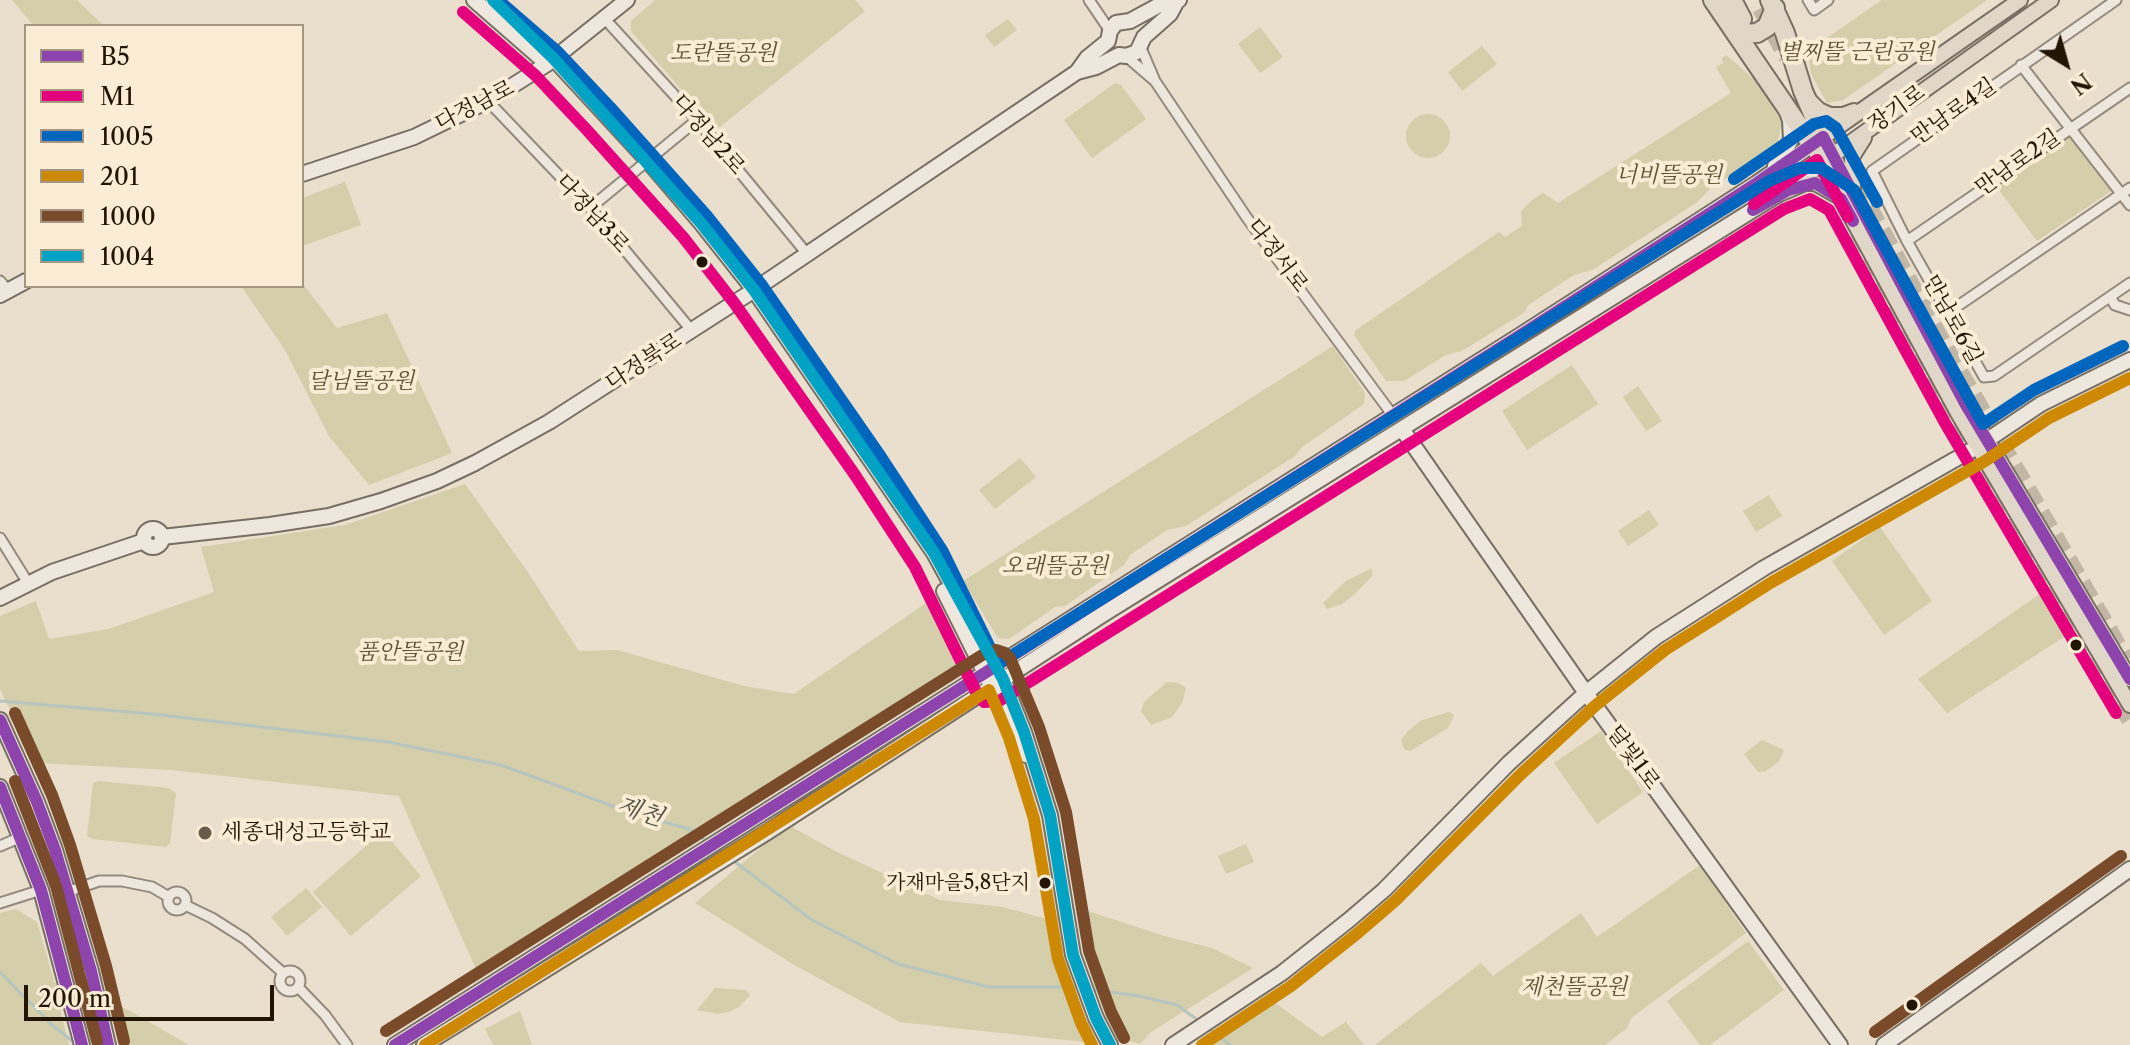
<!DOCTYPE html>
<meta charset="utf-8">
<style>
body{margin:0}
#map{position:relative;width:2130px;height:1045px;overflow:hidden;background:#eadecc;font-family:"Libre Caslon Text",serif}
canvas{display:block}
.legend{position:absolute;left:24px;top:24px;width:280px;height:264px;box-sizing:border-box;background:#faecd5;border:2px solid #a49681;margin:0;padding:10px 14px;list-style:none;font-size:24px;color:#231503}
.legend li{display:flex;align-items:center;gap:16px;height:40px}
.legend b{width:40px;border:2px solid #a49681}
.north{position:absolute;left:2026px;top:24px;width:80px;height:80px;-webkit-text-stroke:6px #faecd5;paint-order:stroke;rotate:143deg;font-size:22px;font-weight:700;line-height:32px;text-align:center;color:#231503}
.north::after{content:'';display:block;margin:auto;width:28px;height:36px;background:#231503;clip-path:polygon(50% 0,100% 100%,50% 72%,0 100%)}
.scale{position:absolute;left:24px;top:985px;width:250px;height:36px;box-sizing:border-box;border:4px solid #231503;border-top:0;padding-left:10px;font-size:24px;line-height:28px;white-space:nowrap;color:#231503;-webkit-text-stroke:6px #faecd5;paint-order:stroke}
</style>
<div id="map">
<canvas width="2130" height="1045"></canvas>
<ul class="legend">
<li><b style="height:10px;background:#8e44ad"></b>B5</li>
<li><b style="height:10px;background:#e5007d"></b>M1</li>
<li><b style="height:10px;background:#0065bd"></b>1005</li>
<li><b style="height:10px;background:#cd8901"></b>201</li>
<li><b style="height:10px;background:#7a4b2a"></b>1000</li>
<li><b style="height:10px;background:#02a2c4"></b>1004</li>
</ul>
<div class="north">N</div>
<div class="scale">200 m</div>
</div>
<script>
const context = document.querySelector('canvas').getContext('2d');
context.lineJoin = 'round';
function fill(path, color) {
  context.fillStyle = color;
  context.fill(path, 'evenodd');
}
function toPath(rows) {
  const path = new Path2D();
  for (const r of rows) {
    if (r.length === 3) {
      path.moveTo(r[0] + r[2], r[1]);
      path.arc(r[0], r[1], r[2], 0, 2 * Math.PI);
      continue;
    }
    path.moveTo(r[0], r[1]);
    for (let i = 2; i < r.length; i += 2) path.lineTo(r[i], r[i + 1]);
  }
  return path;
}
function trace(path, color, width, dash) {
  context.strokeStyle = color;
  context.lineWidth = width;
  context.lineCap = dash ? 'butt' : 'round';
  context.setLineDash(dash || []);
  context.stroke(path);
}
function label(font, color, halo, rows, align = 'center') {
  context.font = font + ' "Libre Caslon Text","Noto Serif KR",serif';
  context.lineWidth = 8;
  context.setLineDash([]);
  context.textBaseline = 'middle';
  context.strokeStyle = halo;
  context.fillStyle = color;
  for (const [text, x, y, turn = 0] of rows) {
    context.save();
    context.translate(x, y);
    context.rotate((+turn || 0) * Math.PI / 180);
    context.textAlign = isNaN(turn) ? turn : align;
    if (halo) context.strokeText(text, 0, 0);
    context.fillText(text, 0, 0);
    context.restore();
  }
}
fill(toPath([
 [12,0,77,0,104,26,34,26],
 [655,0,855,0,865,11,716,130,631,31,631,21],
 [1882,0,1987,0,1843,100,1827,103,1811,74,1808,51],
 [1008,19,1017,30,994,47,985,35],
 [1260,27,1283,57,1260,73,1238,44],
 [1482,46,1497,64,1462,91,1448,72],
 [1726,55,1755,80,1782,122,1777,145,1710,189,1696,203,1592,270,1574,275,1528,305,1525,312,1462,351,1446,355,1404,381,1386,381,1354,335,1356,330,1499,232,1505,237,1522,226,1521,211,1532,200,1543,193,1558,203,1731,93,1716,67,1723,63,1722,58],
 [1115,83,1121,85,1146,119,1092,158,1064,120],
 [1428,136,22],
 [2069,135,2111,191,2037,241,1996,186],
 [345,182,361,225,302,246,302,198],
 [302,283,337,328,387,313,452,453,369,485,329,436,285,350,241,286,302,286],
 [1333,346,1365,393,1364,404,1301,448,1295,456,1186,526,1167,530,1130,555,1124,565,1065,606,1055,607,1009,639,998,638,963,581],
 [1572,365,1598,404,1527,450,1502,411],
 [1638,386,1662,421,1646,431,1623,397],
 [1020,458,1036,477,995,509,979,490],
 [465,484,527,571,579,651,617,650,744,686,794,694,926,603,958,661,954,672,899,707,885,720,479,976,399,796,172,770,35,763,0,689,0,616,36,601,49,639,109,629,214,592,201,547,345,525],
 [1769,495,1782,516,1756,532,1743,511],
 [1649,510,1659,525,1628,546,1618,531],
 [1880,527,1932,601,1884,635,1832,561],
 [1372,568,1372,576,1355,594,1342,604,1327,609,1323,603,1346,581],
 [2049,591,2073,631,1947,713,1918,679,2041,593],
 [1167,682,1178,683,1186,688,1182,703,1172,717,1151,725,1141,711,1144,702],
 [1449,712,1454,715,1448,728,1410,751,1404,749,1401,740,1408,731,1422,720],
 [1601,731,1643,792,1597,824,1554,763],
 [1762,740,1784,750,1779,761,1766,771,1758,772,1744,754],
 [99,781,169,788,176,793,170,843,166,847,93,839,87,836,93,783],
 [792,827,835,851,940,900,1003,907,1050,920,1059,975,1084,1042,900,1022,796,966,695,903,770,840],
 [383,831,421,876,351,936,313,892],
 [1246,844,1254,862,1226,874,1218,856],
 [1700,865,1746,933,1631,1018,1627,1028,1605,1045,1375,1045,1481,963,1493,976,1581,913,1597,937],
 [306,888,322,907,287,936,271,917],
 [1079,908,1164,936,1212,948,1253,968,1151,1032,1140,1044,1122,1039,1107,1019,1091,977],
 [16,909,37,922,54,981,62,992,61,1013,69,1045,0,1045,0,913],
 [1748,941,1784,990,1710,1045,1700,1045,1667,1001],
 [715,988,746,990,750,995,739,1007,729,1012,717,1014,697,1010],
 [1270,999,1322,1037,1346,1022,1364,1045,1205,1045],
 [113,1002,139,1016,189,1045,124,1045,111,1020],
 [520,1011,532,1045,493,1045,485,1029]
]), '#d5ceaa');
trace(toPath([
 [0,701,153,714,388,742,501,765,629,812,689,829,709,843],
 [731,859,812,920,898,964,989,987,1078,987],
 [0,972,51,1024,77,1045],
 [1089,989,1139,996,1177,1005,1199,1021],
 [1208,1028,1230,1045]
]), '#b6c6bf', 3);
trace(toPath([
 [1761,8,1787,57],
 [1830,136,1942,342,2126,660],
 [1853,235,1917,357,2104,681,2130,719]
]), '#c2b6a4', 18, [18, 9]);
const street = toPath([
 [1089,0,1110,31],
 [1808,0,1814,10,1828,0],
 [2116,0,1872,171,1907,241,1984,377,1994,376,2130,283],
 [605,19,697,120,808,255],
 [1141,48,1155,81,1247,218,1394,417],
 [1126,56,1155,81],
 [2021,65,2130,205],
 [488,101,590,208,692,331],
 [590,208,697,120],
 [1907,241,2130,88],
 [0,281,9,291],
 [2110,297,2115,305,2130,310],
 [1949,312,2130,188],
 [0,538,28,583],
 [0,846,21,837],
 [177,901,9],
 [67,892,99,881,122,881,152,887,169,897],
 [0,903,41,890],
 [185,905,212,918,245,939,283,973],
 [290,981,10],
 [298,987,325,1015,347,1045]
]);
const secondary = toPath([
 [474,0,545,62],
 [493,0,554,59,648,161,701,223,754,290,934,553,1003,679,1024,732,1050,815,1073,955,1096,1018,1110,1045],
 [1077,72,1087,58,1108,41,1110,31,1116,23,1130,21,1163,3,1179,0],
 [1775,166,1791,140,1790,120,1787,112],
 [302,174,414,137,488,101,547,64,627,0],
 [0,295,26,281],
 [1402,429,1586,693,1840,1045],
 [153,538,9],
 [162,537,270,525,329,516,381,501,437,481,475,463,549,422,748,294,1077,72,1096,67,1119,55,1126,56,1137,52,1144,37,1170,14,1177,1],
 [944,591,1026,755],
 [0,598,52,572,144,541],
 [0,720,37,802,55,850,91,971,108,1045],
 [0,787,41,890,82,1045],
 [395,1045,1519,336,1757,183,1812,145],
 [424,1045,766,833,1104,614,1777,195,1822,164],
 [1173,1045,1282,973,1349,920,1384,890,1509,763,1586,693,1656,637,1764,568,1977,447,2041,404,2130,360],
 [1884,1045,2130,869]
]);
const primary = toPath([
 [2020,0,1812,145,1959,415,2130,705],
 [1809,100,1819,110,1830,115,1843,115,1854,111],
 [1823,137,1966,405,2130,679],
 [1826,160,2051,0],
 [1853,190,1852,157,1864,138],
 [1777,195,1805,183,1815,183,1838,196]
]);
const highway = toPath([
 [1713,0,1812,145],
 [1732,0,1742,19],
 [1770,0,1785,33,1803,91,1823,137],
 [1733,29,1741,34,1757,33,1767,27,1775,8]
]);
trace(street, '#938a7e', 13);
trace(secondary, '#776f63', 18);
trace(primary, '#776f63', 18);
trace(highway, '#776f63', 22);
trace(street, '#ede7de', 9);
trace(secondary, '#ede7de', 14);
trace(primary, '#e1d7c9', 14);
trace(highway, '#e1d7c9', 18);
trace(toPath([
 [1753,210,1788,190,1815,183,1841,199,1853,221],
 [0,720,37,802,55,850,91,971,108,1045],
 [0,787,41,890,82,1045],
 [395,1045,1519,336,1757,183,1823,137,1966,405,2130,679]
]), '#8e44ad', 12);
trace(toPath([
 [463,12,536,76,586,129,683,237,735,304,855,475,915,567,977,694,984,702,999,701,1784,209,1810,199,1829,210,1945,423,2116,713],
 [1754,204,1817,160,1848,217]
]), '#e5007d', 12);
trace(toPath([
 [498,0,558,52,610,107,707,216,761,284,881,457,942,550,998,664,1769,181,1800,168,1821,168,1854,190,1983,424,2034,390,2123,346],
 [1734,179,1814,124,1826,121,1836,128,1877,202]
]), '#0065bd', 12);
trace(toPath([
 [425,1045,989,690,1009,738,1034,819,1058,959,1081,1023,1092,1045],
 [1202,1045,1291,986,1359,932,1395,901,1520,775,1596,705,1665,650,1772,582,1985,461,2049,418,2130,378]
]), '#cd8901', 12);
trace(toPath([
 [15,713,52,795,70,845,106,966,124,1041],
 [15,781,56,886,97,1041],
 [386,1031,987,652,996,650,1005,653,1010,658,1039,727,1066,812,1089,951,1111,1012,1124,1038],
 [1875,1032,2121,856]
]), '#7a4b2a', 12);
trace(toPath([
 [493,0,554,59,701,223,754,290,934,553,1003,679,1024,732,1050,815,1073,955,1096,1018,1110,1045]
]), '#02a2c4', 12);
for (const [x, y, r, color] of [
 [702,262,7,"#231503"],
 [2076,645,7,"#231503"],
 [205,833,8,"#695b49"],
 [1045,883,7,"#231503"],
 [1912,1005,7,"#231503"]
]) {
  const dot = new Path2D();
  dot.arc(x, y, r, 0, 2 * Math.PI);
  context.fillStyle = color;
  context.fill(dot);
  trace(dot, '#faecd5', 3);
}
label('20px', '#231503', '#faecd5', [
 ["가재마을5,8단지",1030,883]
], 'right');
label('italic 22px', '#5b5134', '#faecd5', [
 ["별찌뜰 근린공원",1857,53],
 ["도란뜰공원",723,54],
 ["너비뜰공원",1669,176],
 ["달님뜰공원",361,382],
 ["오래뜰공원",1055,567],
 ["품안뜰공원",410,653],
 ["제천뜰공원",1574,988]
]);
label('22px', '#231503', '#faecd5', [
 ["다정남로",475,106,-27],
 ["장기로",1897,109,-36],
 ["만남로4길",1954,112,-35],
 ["다정남2로",708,135,49],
 ["만남로2길",2018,163,-35],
 ["다정남3로",592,214,48],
 ["다정서로",1277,256,53],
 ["만남로6길",1952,320,61],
 ["다정북로",644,362,-33],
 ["달빛1로",1633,758,54]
]);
label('22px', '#231503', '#faecd5', [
 ["세종대성고등학교",221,833]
], 'left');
label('italic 24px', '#4e4f43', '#faecd5', [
 ["제천",640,812,19]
]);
</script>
